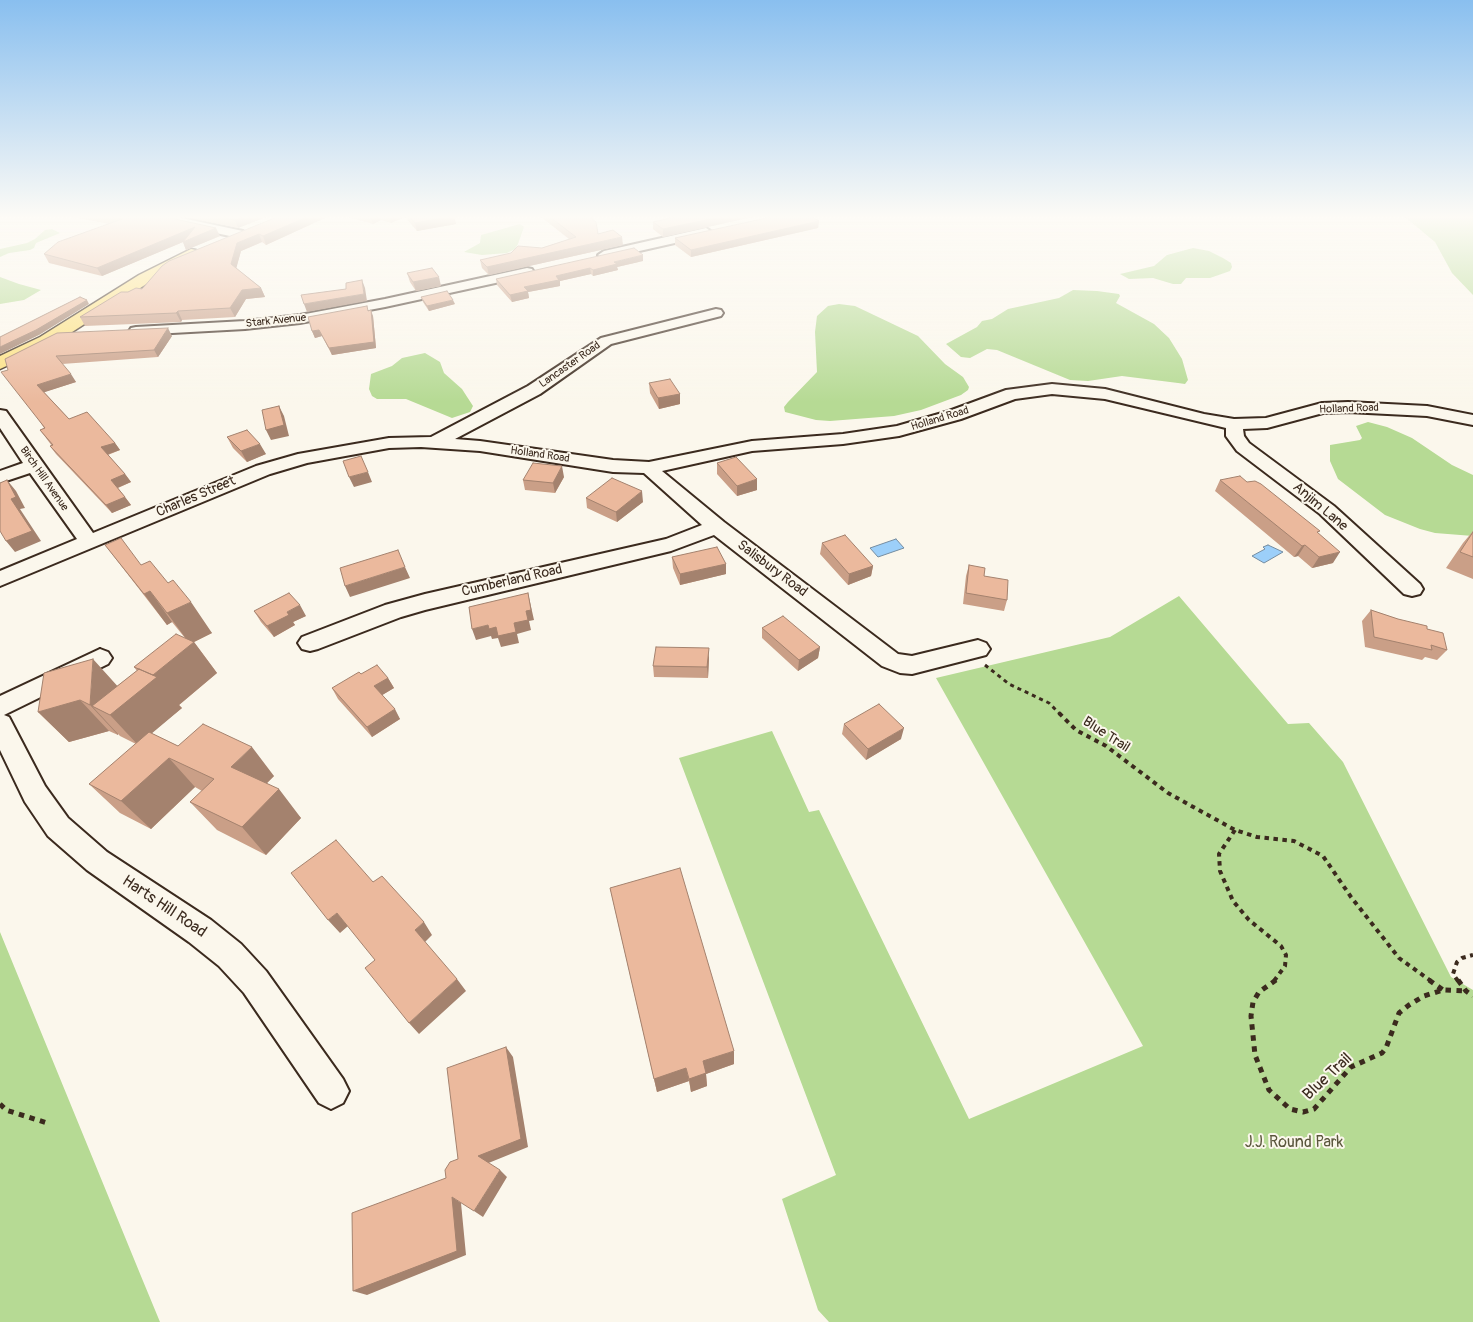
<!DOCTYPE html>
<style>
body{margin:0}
canvas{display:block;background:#fbf7ec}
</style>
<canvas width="1473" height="1322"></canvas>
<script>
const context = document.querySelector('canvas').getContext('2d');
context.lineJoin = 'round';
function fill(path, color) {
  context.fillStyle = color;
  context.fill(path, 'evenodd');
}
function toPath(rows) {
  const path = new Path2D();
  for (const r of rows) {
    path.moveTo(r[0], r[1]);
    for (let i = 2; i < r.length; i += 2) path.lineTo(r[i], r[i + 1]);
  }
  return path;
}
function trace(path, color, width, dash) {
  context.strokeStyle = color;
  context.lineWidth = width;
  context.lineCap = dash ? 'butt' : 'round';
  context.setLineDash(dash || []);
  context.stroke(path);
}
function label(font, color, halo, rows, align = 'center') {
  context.font = font + ' Pangolin,sans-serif';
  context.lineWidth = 4;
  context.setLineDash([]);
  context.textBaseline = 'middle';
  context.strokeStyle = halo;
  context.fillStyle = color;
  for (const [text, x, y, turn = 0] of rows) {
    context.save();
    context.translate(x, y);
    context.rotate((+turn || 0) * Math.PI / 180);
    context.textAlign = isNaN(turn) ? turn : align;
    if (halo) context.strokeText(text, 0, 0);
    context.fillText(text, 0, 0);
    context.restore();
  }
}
fill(toPath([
 [1405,217,1473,217,1473,295,1452,273,1435,242],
 [520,224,524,227,518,244,515,249,507,253,482,255,464,252,480,243,481,235],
 [52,229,60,233,36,243,34,248,30,250,9,253,0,257,0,249,27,243,35,239,45,230],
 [1193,248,1209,251,1223,258,1231,263,1232,267,1230,271,1210,278,1186,278,1181,284,1173,284,1153,278,1129,279,1120,274,1154,266,1167,255],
 [0,277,19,284,41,290,24,300,0,304],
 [1073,290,1097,291,1119,294,1120,296,1116,303,1154,324,1169,338,1182,359,1188,380,1185,384,1178,383,1122,376,1088,381,1070,380,997,350,987,349,970,358,961,357,946,344,977,327,982,321,992,319,1008,309,1059,298],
 [839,304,855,306,918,336,945,364,963,377,969,387,968,390,961,395,921,410,894,416,830,421,816,420,785,412,784,407,788,402,817,372,815,332,817,316,828,306],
 [425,353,440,362,444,373,462,389,473,406,470,412,452,418,406,399,377,399,372,396,369,389,371,374,392,366,402,358],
 [1368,422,1387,427,1412,438,1452,465,1473,475,1473,536,1435,533,1420,529,1385,515,1338,479,1330,461,1330,445,1360,440,1362,438,1356,426],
 [1179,596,1288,724,1309,723,1343,762,1451,977,1473,990,1473,1322,829,1322,818,1310,782,1199,836,1175,679,758,772,731,809,812,819,810,969,1119,1143,1046,936,678,1110,637],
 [0,932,143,1281,160,1322,0,1322]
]), '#b6da94');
const water = toPath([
 [896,539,904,548,878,557,870,548,896,539],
 [1268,545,1283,552,1264,563,1252,556,1265,549,1263,547,1268,545]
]);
fill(water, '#9ccff9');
trace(water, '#758da1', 1);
const minor = toPath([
 [155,217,177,217,243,231,245,234,239,238,161,221,155,217],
 [706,228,712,232,710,235,604,259,598,255,604,251,706,228],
 [527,268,532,269,534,272,532,275,385,307,300,323,245,329,136,335,131,334,129,331,131,328,136,327,245,321,300,315,385,299,527,268],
 [716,309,721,310,723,313,721,316,611,344,540,394,455,439,480,441,613,460,649,462,752,441,843,434,897,426,949,411,1006,390,1052,384,1105,389,1204,414,1234,419,1266,418,1322,403,1348,402,1427,406,1473,415,1473,425,1427,416,1348,412,1323,413,1267,428,1243,429,1244,436,1249,443,1334,506,1420,584,1423,589,1420,594,1412,596,1404,594,1320,514,1237,451,1226,436,1226,428,1105,399,1052,394,1015,399,961,419,899,436,843,444,752,451,662,471,724,522,898,654,912,656,978,640,986,643,990,649,986,655,912,674,900,673,882,666,714,535,671,551,425,610,401,617,318,649,310,651,302,649,298,643,302,637,385,605,425,594,666,539,702,525,644,473,613,472,480,451,421,447,389,448,307,463,270,474,0,586,0,571,77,539,30,473,0,483,0,471,23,463,0,428,0,410,6,411,93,533,256,466,298,454,389,438,431,437,528,386,601,338,716,309],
 [100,649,108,652,112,658,108,664,4,715,9,717,45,786,68,818,107,852,211,920,241,944,266,971,343,1079,349,1091,343,1103,331,1109,319,1103,244,993,219,966,189,942,87,870,48,836,25,802,0,750,0,696,100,649]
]);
const major = toPath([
 [191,249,196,250,198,253,196,256,151,281,52,345,0,369,0,356,40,337,139,275,191,249]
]);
trace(minor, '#3b2a1e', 4);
trace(major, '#3b2a1e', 3);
trace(toPath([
 [985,665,1009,684,1049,703,1061,715]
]), '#3b2a1e', 3, [4, 4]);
trace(toPath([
 [1059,713,1076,730,1106,746,1168,793,1235,830,1257,837,1294,841,1323,856,1351,897,1399,958,1431,981],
 [1235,830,1219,854,1220,871,1233,901,1249,920,1281,946,1286,955,1285,966,1274,981],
 [1458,981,1453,974,1457,962,1462,958,1473,955]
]), '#3b2a1e', 4, [4.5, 4.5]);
trace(toPath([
 [1276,980,1259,992,1253,1002,1251,1016,1255,1055,1269,1090,1290,1109,1303,1112,1314,1109,1351,1067,1382,1053,1386,1048,1399,1013,1409,1005,1424,996,1443,990,1466,991],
 [1429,980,1443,990],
 [1458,980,1466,991,1473,996],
 [0,1104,6,1110,47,1123]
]), '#3b2a1e', 5, [5.5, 5.5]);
fill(minor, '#fbf7ec');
fill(major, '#fce080');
fill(toPath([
 [73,217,166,217,220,236,186,250,183,242,102,276,49,263,44,254,109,224],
 [185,217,266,217,238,228],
 [277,217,327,217,266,245,262,242,241,251,236,268,261,288,265,297,246,299,235,317,182,320,181,322,85,326,80,317,128,292,142,289],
 [348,217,454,217,456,224,417,231,405,217,391,223,381,220,373,224],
 [541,217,590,217,598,234,623,245,489,275,482,268,480,260,542,248,569,239],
 [675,217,752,217,663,237,653,229,653,222],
 [819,221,818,228,691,257,675,245,675,238],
 [643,261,617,267,618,270,593,276,591,274,560,281,560,286,528,292,529,298,512,302,497,285,496,279],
 [407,273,441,286,416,291,410,282],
 [421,297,455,304,429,311,423,302],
 [368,310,373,316,376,348,332,355,322,336,315,338,312,331],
 [172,336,158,357,62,364,76,382,44,392,69,419,115,443,120,450,108,455,125,474,131,482,118,488,131,505,112,513,56,454,50,446,52,446,40,430,44,428,8,370,5,359],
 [649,383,680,394,680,404,659,409,650,393],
 [227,437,266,454,247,462,233,448],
 [717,463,757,490,737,496,717,474],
 [564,477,555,493,525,490,523,480],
 [1220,480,1247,482,1319,534,1333,563,1312,568,1298,556,1294,557,1215,491],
 [586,498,643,502,617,522,587,508],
 [1473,531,1473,579,1446,568,1463,543],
 [822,543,873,566,871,576,848,585,820,554],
 [105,545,141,565,212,633,194,642,217,673,179,705,182,708,151,733,178,746,274,776,267,783,301,818,266,855,217,830,190,802,202,791,195,787,151,829,120,813,89,784,136,744,120,736,118,734,118,735,109,731,69,742,38,712,117,686,137,671,134,667,185,638,172,622,167,625],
 [672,557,726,564,726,574,680,585,673,568],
 [969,565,984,576,1007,600,1004,611,963,604,966,576],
 [1371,610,1427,629,1447,650,1437,660,1425,657,1422,660,1365,647,1362,621],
 [254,611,306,616,293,622,295,625,274,637,261,622],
 [762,628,820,647,818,658,798,671,762,638],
 [709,658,708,678,654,677,653,666],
 [361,674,388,678,394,688,382,695,400,719,372,737,338,699,332,688],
 [844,724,901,739,866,760,842,734],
 [610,888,734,1064,706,1074,707,1086,691,1092,689,1081,657,1092]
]), '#ca9f87');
fill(toPath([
 [243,217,266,217,238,228,235,220],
 [307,217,327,217,266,245,263,236],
 [371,217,380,217,381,220,373,224],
 [389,217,405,217,391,223],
 [447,217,454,217,456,224,417,231,415,223],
 [720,217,752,217,663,237,663,229],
 [819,221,818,228,691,257,691,250],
 [195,227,216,228,220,236,186,250,183,242,102,276,97,268],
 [259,234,262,242,241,251,235,273,231,264,237,243],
 [622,237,623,245,489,275,487,267],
 [643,255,643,261,617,267,618,270,593,276,593,270,614,262],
 [590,268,591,274,560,281,560,286,528,292,529,298,512,302,510,295,524,287,556,276],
 [439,277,441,286,416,291,413,282],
 [362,280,365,288,367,301,307,312,304,304,364,294],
 [261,288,265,297,246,299,235,317,230,308,242,290],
 [87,300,89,304,39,335,0,354,0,347],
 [453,300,455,304,429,311,427,306],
 [371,310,373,316,376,348,332,355,329,348],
 [178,311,182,320,181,322,176,313],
 [168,328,172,336,158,357,154,350],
 [319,330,322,336,315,338,312,331],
 [71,374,76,382,42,393,37,385],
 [680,394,680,404,659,409,658,398],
 [279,406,284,416,289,436,271,440,266,430],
 [115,443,120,450,106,455,101,447],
 [260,444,266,454,247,462,241,451],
 [562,466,564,477,555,493,553,483],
 [368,472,372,482,354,487,349,477],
 [125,474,131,482,117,488,111,480],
 [757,479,757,490,737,496,737,486],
 [7,480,16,491,25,508,20,509,41,541,15,552,6,541,11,499],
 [642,491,643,502,617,522,616,512],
 [125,497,131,505,112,513,106,505],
 [1305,545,1298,556,1294,557,1302,546],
 [1340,552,1333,563,1312,568,1319,557],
 [726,564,726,574,680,585,680,574],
 [873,566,871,576,848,585,849,574],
 [405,567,410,578,350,597,345,586],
 [150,591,172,622,167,625,144,594],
 [528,593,534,620,529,621,531,630,517,634,519,643,501,647,498,638,492,639,491,636,476,640,472,629,488,625,514,623,526,611],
 [191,602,212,633,190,644,167,613],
 [300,605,306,616,293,622,295,625,274,637,267,626,287,612],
 [194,642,217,673,179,705,182,708,138,745,110,715,92,706,118,734,118,735,90,705,93,659,121,690,153,675],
 [820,647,818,658,798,671,799,660],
 [709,648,709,658,708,678,707,667],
 [388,678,394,688,379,697,374,686],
 [80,700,109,731,69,742,38,712],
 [395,709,400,719,372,737,367,727],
 [904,728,901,739,866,760,868,749],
 [252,747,274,776,254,796,231,767],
 [169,758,195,787,151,829,121,801],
 [279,789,301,818,266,855,242,827],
 [337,913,348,926,340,933,328,920],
 [424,922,432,935,424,943,415,930],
 [457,979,466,991,419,1034,409,1023],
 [506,1047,513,1057,528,1147,486,1164,478,1156],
 [734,1051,734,1064,706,1074,707,1086,691,1092,689,1079,703,1061],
 [686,1068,689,1081,657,1092,654,1079],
 [500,1170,507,1177,483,1217,474,1211],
 [452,1197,461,1203,466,1255,367,1295,353,1291]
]), '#a4826e');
const building = toPath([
 [111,217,166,217,216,228,183,242,195,227,97,268,44,254,58,242,122,219,111,217],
 [219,217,243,217,235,220,219,217],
 [277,217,307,217,263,236,259,234,237,243,231,264,261,288,242,290,230,308,178,311,176,313,80,317,121,292,128,292,136,288,142,289,162,266,169,261,277,217],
 [410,217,447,217,415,223,410,217],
 [550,217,590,217,596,222,598,234,613,230,622,237,487,267,480,260,511,253,518,246,542,248,576,237,550,217],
 [675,217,720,217,663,229,653,222,675,217],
 [771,217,812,217,819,221,691,250,675,238,771,217],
 [634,248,643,255,614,262,617,264,593,270,590,268,556,276,559,280,524,287,528,291,510,295,496,279,634,248],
 [432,268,439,277,413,282,407,273,432,268],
 [362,280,364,294,304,304,301,295,346,289,346,283,362,280],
 [447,291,453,300,427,306,421,297,447,291],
 [80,297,87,300,36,330,0,347,0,337,80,297],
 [367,306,368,311,371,310,374,342,329,348,319,330,312,331,308,317,367,306],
 [168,328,154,350,56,356,71,374,37,385,69,419,87,412,115,443,101,447,125,474,111,480,125,497,106,505,50,446,53,445,40,430,45,428,1,372,8,370,5,359,57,333,168,328],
 [670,379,680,394,658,398,649,383,670,379],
 [279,406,284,425,266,430,262,410,279,406],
 [247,430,260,444,241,451,227,437,247,430],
 [361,456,368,472,349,477,343,461,361,456],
 [736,457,757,479,737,486,717,463,736,457],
 [533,463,562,466,553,483,523,480,533,463],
 [1240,476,1247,482,1255,481,1261,484,1320,531,1317,532,1340,552,1319,557,1305,545,1302,546,1220,480,1240,476],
 [612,478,642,491,616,512,586,498,612,478],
 [7,480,16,497,11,499,32,531,6,541,0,531,0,483,7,480],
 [1473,532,1473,557,1460,552,1473,532],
 [845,535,873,566,849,574,822,543,845,535],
 [121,538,141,565,150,561,168,583,173,580,191,602,167,613,150,591,144,594,105,545,121,538],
 [717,547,726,564,680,574,672,557,717,547],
 [398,550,405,567,345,586,340,568,398,550],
 [969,565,985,568,984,576,1008,580,1007,600,966,593,969,565],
 [289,593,300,605,287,612,289,615,267,626,254,611,289,593],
 [528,593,531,610,526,611,528,620,514,623,516,632,498,636,496,627,489,629,488,625,472,629,469,607,528,593],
 [1371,610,1398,619,1427,626,1427,629,1443,633,1447,650,1431,645,1432,650,1374,637,1371,610],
 [783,616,820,647,799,660,762,628,783,616],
 [176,634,194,642,153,675,134,667,176,634],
 [656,647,709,648,707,667,653,666,656,647],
 [93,659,90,705,80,700,38,712,44,673,93,659],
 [377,665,388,678,374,686,395,709,367,727,332,688,359,672,361,674,377,665],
 [139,669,157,677,110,715,92,706,139,669],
 [879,704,904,728,868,749,844,724,879,704],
 [203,724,252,747,231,767,279,789,242,827,190,802,214,779,169,758,121,801,89,784,149,732,178,746,203,724],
 [336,840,373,882,382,876,424,922,415,930,457,979,409,1023,365,968,375,960,337,913,328,920,291,873,336,840],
 [680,868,734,1051,703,1061,706,1073,689,1079,686,1068,654,1079,610,888,680,868],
 [506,1047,521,1139,478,1156,500,1170,474,1211,452,1197,457,1251,353,1291,352,1213,446,1178,445,1170,450,1162,458,1159,447,1068,506,1047]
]);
fill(building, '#ebb99d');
trace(building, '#a4826e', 1);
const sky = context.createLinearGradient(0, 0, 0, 402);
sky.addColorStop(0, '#89bfef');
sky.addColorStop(0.54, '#fdfbf6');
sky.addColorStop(1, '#fdfbf600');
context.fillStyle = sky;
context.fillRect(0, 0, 1473, 402);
label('11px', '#3b2a1e', '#fbf7ec', [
 ["Stark Avenue",276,321,-6],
 ["Lancaster Road",570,365,-35],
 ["Holland Road",1349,409,-2],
 ["Holland Road",940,419,-17],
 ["Holland Road",540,455,8],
 ["Birch Hill Avenue",44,479,55]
]);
label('14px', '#3b2a1e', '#fbf7ec', [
 ["Charles Street",196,497,-23],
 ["Anjim Lane",1320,507,40],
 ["Salisbury Road",772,569,37],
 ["Cumberland Road",512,581,-13],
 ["Blue Trail",1106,735,33]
]);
label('16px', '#3b2a1e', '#fbf7ec', [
 ["Harts Hill Road",164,907,34],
 ["Blue Trail",1328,1077,-43]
]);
label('16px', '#5a563c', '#fbf7ec', [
 ["J.J. Round Park",1294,1143]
]);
</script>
